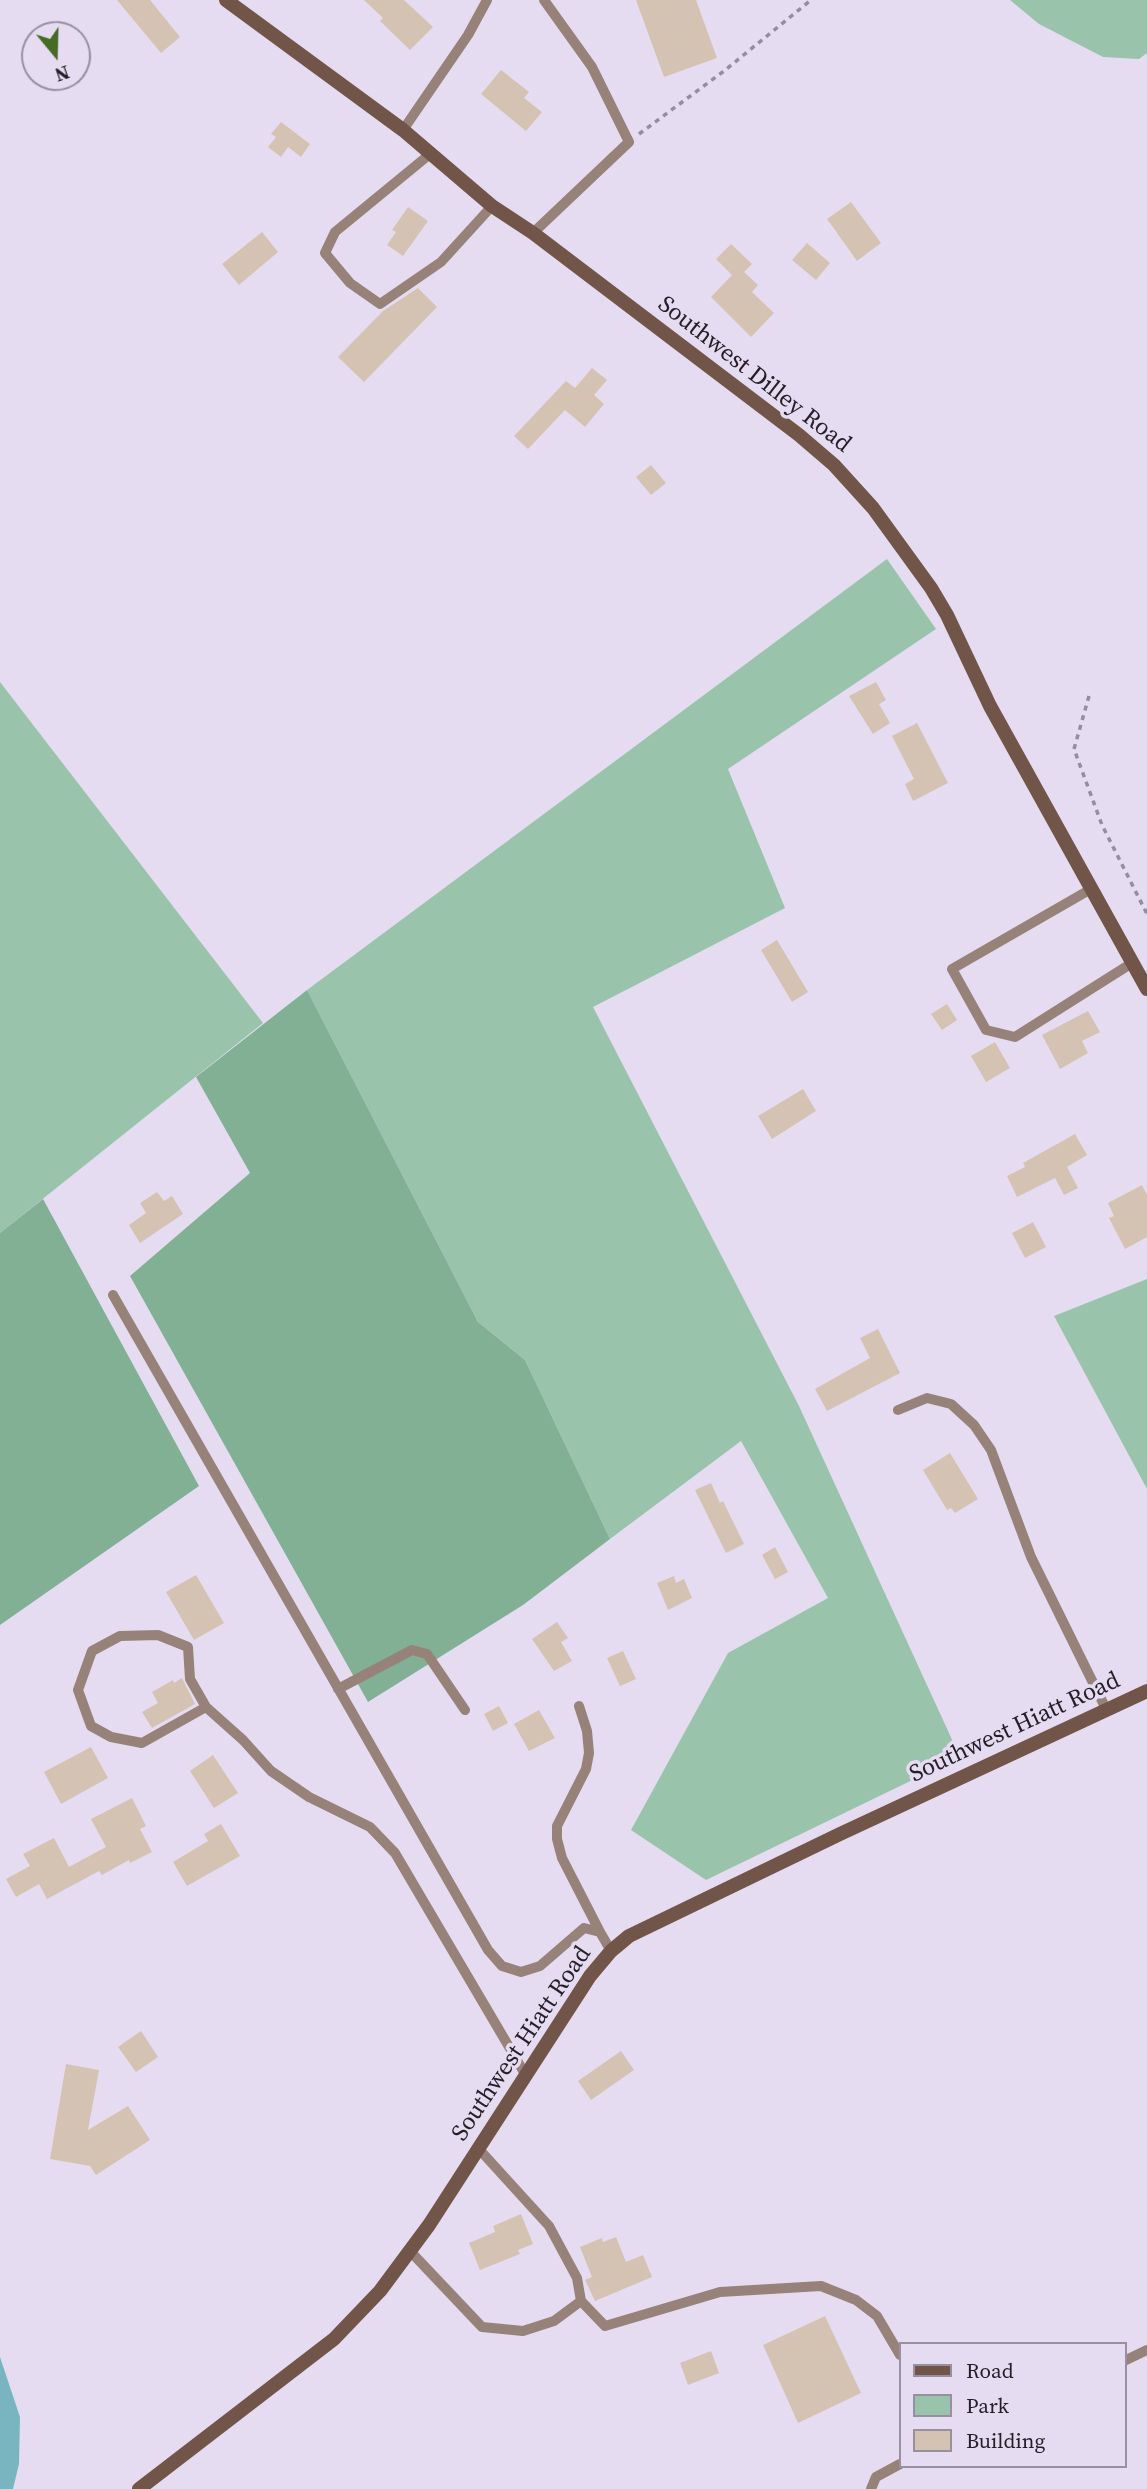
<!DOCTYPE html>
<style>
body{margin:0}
#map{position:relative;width:1147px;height:2489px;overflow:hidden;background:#e6dcf1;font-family:"Source Serif 4",serif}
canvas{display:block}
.legend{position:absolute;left:899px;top:2342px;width:228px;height:126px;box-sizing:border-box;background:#e6dcf1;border:2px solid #9890a0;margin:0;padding:9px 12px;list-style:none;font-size:21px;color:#231f27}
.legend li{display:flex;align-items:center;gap:14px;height:35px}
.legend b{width:35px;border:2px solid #9890a0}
.north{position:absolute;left:21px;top:21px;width:70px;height:70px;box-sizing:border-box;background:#e6dcf1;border:2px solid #9890a0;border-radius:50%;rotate:161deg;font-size:19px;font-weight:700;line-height:28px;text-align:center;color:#231f27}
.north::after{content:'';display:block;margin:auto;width:24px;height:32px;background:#456b24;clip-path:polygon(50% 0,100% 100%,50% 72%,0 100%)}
</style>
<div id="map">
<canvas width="1147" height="2489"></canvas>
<ul class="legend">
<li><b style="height:9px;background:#725549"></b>Road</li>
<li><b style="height:19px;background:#99c4ab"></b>Park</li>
<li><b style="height:19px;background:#d4c3b2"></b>Building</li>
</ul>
<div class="north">N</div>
</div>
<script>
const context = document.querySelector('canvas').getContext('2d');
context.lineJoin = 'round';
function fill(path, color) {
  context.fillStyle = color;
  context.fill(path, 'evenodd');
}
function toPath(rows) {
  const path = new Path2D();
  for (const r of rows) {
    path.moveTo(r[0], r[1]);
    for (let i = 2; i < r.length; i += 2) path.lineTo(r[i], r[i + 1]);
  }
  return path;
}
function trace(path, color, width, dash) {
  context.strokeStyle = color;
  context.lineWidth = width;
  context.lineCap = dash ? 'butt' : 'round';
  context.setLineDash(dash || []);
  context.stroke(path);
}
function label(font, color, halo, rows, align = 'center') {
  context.font = font + ' "Source Serif 4",serif';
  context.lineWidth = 7;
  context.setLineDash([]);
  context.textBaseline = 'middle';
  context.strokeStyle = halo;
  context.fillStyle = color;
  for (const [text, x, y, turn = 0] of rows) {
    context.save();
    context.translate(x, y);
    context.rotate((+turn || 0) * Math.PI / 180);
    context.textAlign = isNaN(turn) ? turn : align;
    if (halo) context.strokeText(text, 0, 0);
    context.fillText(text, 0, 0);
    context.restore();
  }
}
fill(toPath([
 [1010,0,1147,0,1147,53,1139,59,1103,57,1039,24],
 [887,559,936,629,728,769,785,908,593,1007,799,1406,960,1757,706,1880,631,1830,728,1653,828,1598,741,1441,610,1539,525,1360,478,1322,307,990],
 [0,682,263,1023,0,1233],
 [1147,1279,1147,1489,1054,1316]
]), '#99c4ab');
fill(toPath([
 [307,990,478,1322,525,1360,610,1539,523,1605,368,1702,130,1276,250,1173,196,1077],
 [43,1199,199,1486,0,1625,0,1233]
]), '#81b094');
fill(toPath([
 [0,2357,20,2417,19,2464,13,2489,0,2489]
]), '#79b5c0');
fill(toPath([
 [117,0,150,0,180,37,161,53],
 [364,0,404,0,433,27,410,50,380,21,383,18],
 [636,0,696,0,717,58,664,77],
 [501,70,529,92,524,98,542,112,526,131,481,94],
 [281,122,310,144,301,157,288,147,281,157,268,147,276,137,271,134],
 [851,202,881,243,857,261,827,219],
 [408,207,428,221,403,256,387,245,396,232,392,230],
 [262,232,278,252,239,285,222,264],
 [807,243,830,263,816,280,792,260],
 [731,244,752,264,744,272,758,285,752,292,774,313,751,337,711,297,732,275,716,259],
 [418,288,437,307,364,382,338,357,383,311],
 [592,368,607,380,594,395,604,404,585,427,565,410,528,449,514,436,566,381,575,388],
 [651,465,666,483,651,495,636,477],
 [876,682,886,700,879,704,890,723,873,734,849,696],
 [917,723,948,783,913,801,905,784,914,779,892,736],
 [777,940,808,992,792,1002,761,950],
 [947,1004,957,1020,942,1030,931,1014],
 [1088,1011,1100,1032,1082,1041,1088,1053,1060,1069,1042,1035],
 [995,1042,1010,1068,986,1082,971,1056],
 [803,1089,816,1111,772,1139,758,1116],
 [1075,1134,1087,1155,1067,1167,1078,1188,1064,1195,1055,1178,1017,1197,1007,1176,1025,1167,1023,1163],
 [1142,1185,1147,1195,1147,1237,1125,1249,1109,1218,1114,1216,1108,1203],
 [157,1192,164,1201,172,1196,183,1214,140,1243,129,1225,146,1213,140,1203],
 [1033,1222,1046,1247,1025,1258,1012,1233],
 [878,1329,900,1373,827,1411,815,1389,870,1358,860,1338],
 [950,1453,978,1499,955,1513,951,1508,947,1510,923,1470],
 [711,1483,720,1503,723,1501,744,1544,726,1553,695,1490],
 [775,1547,788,1572,775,1579,762,1555],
 [196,1575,224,1623,194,1640,166,1592],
 [674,1576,676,1583,684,1579,692,1598,668,1610,657,1583],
 [557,1622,568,1638,561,1642,572,1661,554,1671,532,1639],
 [623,1651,636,1679,620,1686,607,1658],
 [182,1678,195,1704,152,1728,142,1712,158,1703,152,1692,173,1680,174,1683],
 [499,1706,508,1723,493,1731,484,1714],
 [539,1710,555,1738,529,1751,514,1724],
 [91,1747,108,1778,61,1804,44,1772],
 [213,1755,238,1793,214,1808,190,1771],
 [132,1798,146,1826,140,1829,152,1852,130,1863,129,1860,102,1875,99,1871,47,1899,39,1884,16,1897,6,1879,30,1866,23,1854,54,1838,69,1867,106,1847,91,1819],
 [221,1824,240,1856,187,1886,173,1862,208,1841,204,1834],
 [141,2031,158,2057,136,2072,118,2047],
 [621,2051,634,2070,591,2100,578,2081],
 [66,2064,99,2070,88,2130,128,2106,150,2140,96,2175,90,2166,50,2159],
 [521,2214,533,2244,518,2250,520,2254,480,2270,469,2243,495,2232,493,2226],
 [616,2237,626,2262,643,2255,652,2277,595,2301,585,2280,592,2277,580,2247,602,2238,603,2242],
 [825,2316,861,2393,798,2423,763,2345],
 [711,2351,719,2373,688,2385,680,2363]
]), '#d4c3b2');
trace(toPath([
 [639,134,724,71,811,0],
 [1089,696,1074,749,1102,825,1147,914]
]), '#958d9d', 3.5, [5, 5]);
trace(toPath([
 [403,130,468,35,487,0],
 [430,154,335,232,325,253,350,283,380,304,441,262,492,206],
 [533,233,629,142,592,67,544,0],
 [1091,889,952,969,986,1030,1015,1037,1132,963],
 [113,1295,488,1950,502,1966,521,1972,540,1966,584,1928,600,1932,611,1951],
 [898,1410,927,1398,951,1404,974,1425,991,1450,1031,1557,1107,1711],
 [338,1689,412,1650,427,1654,465,1710],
 [579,1706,587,1731,589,1753,586,1769,557,1826,557,1839,562,1858,600,1932],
 [206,1707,142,1743,111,1737,91,1726,78,1690,92,1651,120,1636,158,1635,188,1647,190,1679,206,1707,243,1740,271,1771,309,1797,370,1827,395,1853,525,2074],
 [410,2251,482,2327,523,2331,554,2321,581,2301,577,2278,549,2226,478,2148],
 [581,2301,605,2326,720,2292,821,2286,856,2300,877,2316,900,2355],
 [1124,2361,1147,2350],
 [871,2489,876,2477,900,2464]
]), '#978279', 10);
trace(toPath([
 [226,0,403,130,492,206,533,233,799,435,834,465,873,508,931,588,947,615,990,706,1147,989],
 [139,2489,334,2339,380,2291,429,2225,590,1976,611,1951,629,1936,840,1834,1147,1691]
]), '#725549', 14);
label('24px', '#231f27', '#e6dcf1', [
 ["Southwest Dilley Road",754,375,38],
 ["Southwest Hiatt Road",1015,1728,-25],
 ["Southwest Hiatt Road",522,2044,-56]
]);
</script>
